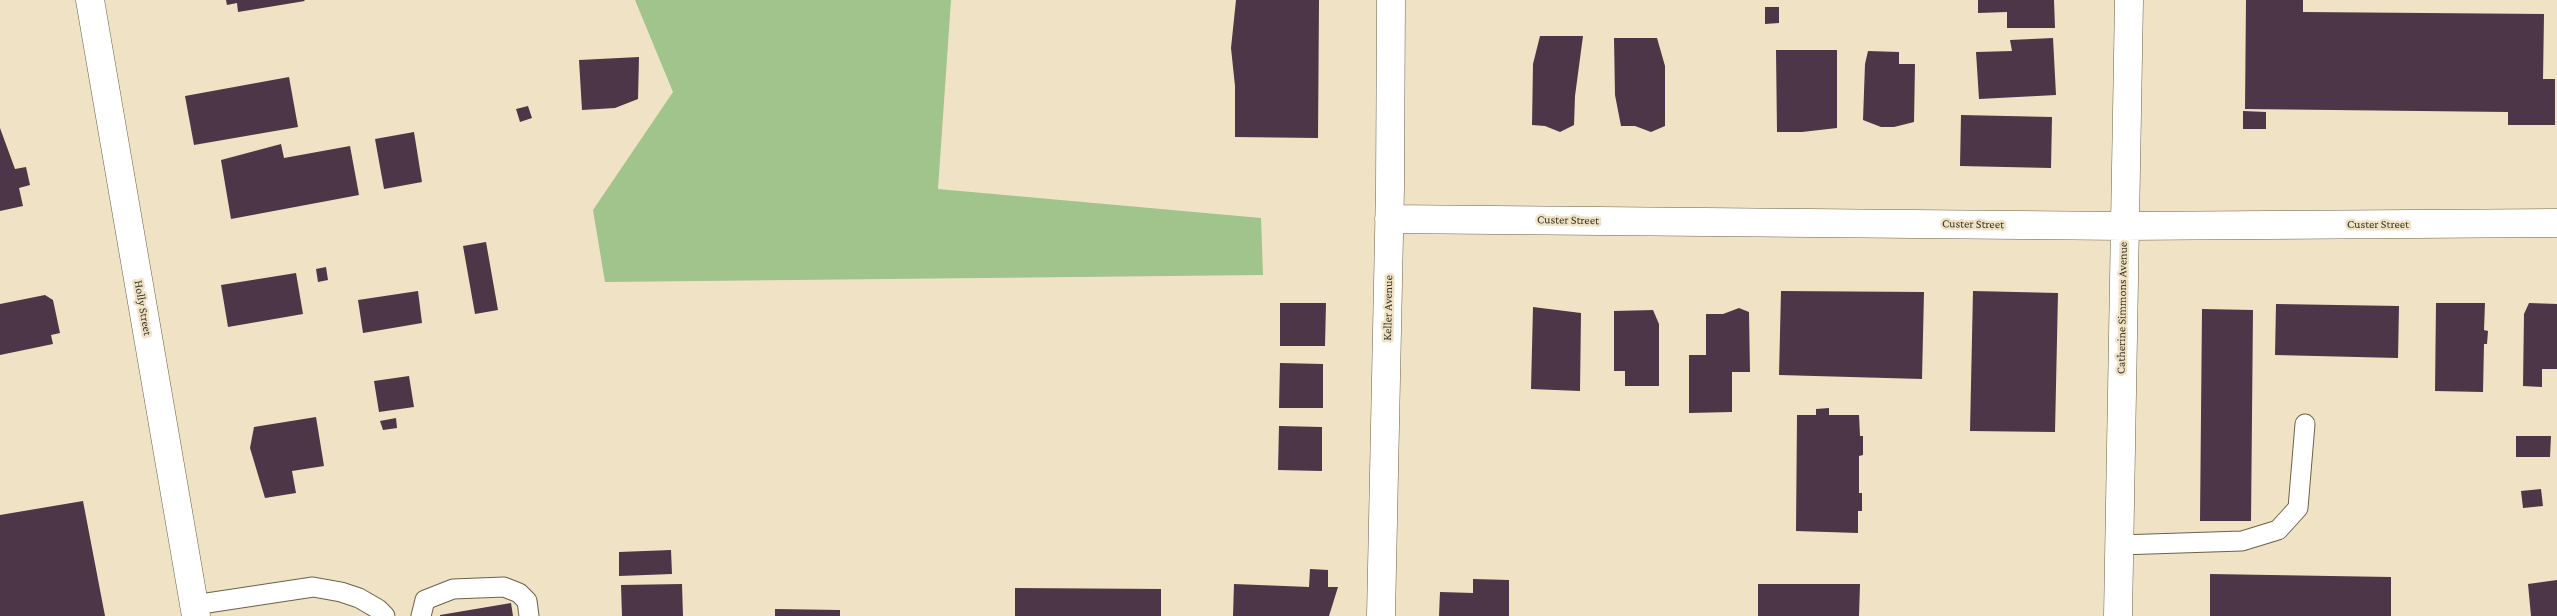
<!DOCTYPE html>
<style>
body{margin:0}
canvas{display:block;background:#f0e2c4}
</style>
<canvas width="2557" height="616"></canvas>
<script>
const context = document.querySelector('canvas').getContext('2d');
context.lineJoin = 'round';
function fill(path, color) {
  context.fillStyle = color;
  context.fill(path, 'evenodd');
}
function toPath(rows) {
  const path = new Path2D();
  for (const r of rows) {
    path.moveTo(r[0], r[1]);
    for (let i = 2; i < r.length; i += 2) path.lineTo(r[i], r[i + 1]);
  }
  return path;
}
function trace(path, color, width, dash) {
  context.strokeStyle = color;
  context.lineWidth = width;
  context.lineCap = dash ? 'butt' : 'round';
  context.setLineDash(dash || []);
  context.stroke(path);
}
function label(font, color, halo, rows, align = 'center') {
  context.font = font + ' "Crimson Pro",serif';
  context.lineWidth = 5;
  context.setLineDash([]);
  context.textBaseline = 'middle';
  context.strokeStyle = halo;
  context.fillStyle = color;
  for (const [text, x, y, turn = 0] of rows) {
    context.save();
    context.translate(x, y);
    context.rotate((+turn || 0) * Math.PI / 180);
    context.textAlign = isNaN(turn) ? turn : align;
    if (halo) context.strokeText(text, 0, 0);
    context.fillText(text, 0, 0);
    context.restore();
  }
}
fill(toPath([
 [635,0,951,0,938,189,1261,218,1263,275,605,282,593,210,673,92]
]), '#a1c38c');
fill(toPath([
 [226,0,304,0,305,1,238,12,237,3,227,5],
 [1236,0,1319,0,1318,138,1235,137,1235,86,1231,48],
 [1978,0,2054,0,2055,28,2007,28,2007,12,1978,13],
 [2246,0,2303,0,2303,12,2544,14,2543,79,2555,79,2555,125,2508,125,2508,112,2245,109],
 [1765,7,1779,7,1779,23,1765,24],
 [1540,36,1583,36,1575,96,1574,125,1560,132,1545,126,1532,125,1533,64],
 [1614,38,1657,38,1665,66,1665,126,1651,132,1635,126,1621,126,1615,95],
 [2053,38,2056,95,1979,99,1976,52,2012,51,2010,40],
 [1776,50,1837,50,1837,128,1802,132,1777,132],
 [1868,51,1899,52,1899,64,1915,64,1914,122,1894,127,1881,127,1863,120,1865,64],
 [639,57,638,99,615,108,582,110,579,60],
 [289,77,298,127,194,145,185,96],
 [528,106,532,118,520,122,516,109],
 [2243,111,2266,112,2266,129,2243,129],
 [1961,115,2052,117,2051,168,1960,166],
 [0,128,15,169,26,167,30,185,19,188,23,206,0,211],
 [414,132,422,182,384,189,375,139],
 [281,144,284,158,350,146,359,195,231,219,221,160],
 [486,242,498,310,475,314,463,246],
 [326,267,328,280,318,282,316,269],
 [296,273,303,314,228,327,221,285],
 [418,291,422,323,363,333,358,300],
 [1781,291,1924,292,1922,379,1779,375],
 [1973,291,2058,293,2055,432,1970,431],
 [45,295,53,300,60,333,51,335,53,344,0,355,0,304],
 [1280,303,1326,303,1325,346,1280,346],
 [2436,303,2485,303,2484,330,2488,331,2487,344,2484,344,2483,392,2435,391],
 [2529,303,2557,304,2557,369,2542,369,2542,387,2523,386,2524,314],
 [2276,304,2399,306,2398,358,2275,355],
 [1533,307,1581,313,1580,391,1531,389],
 [1739,308,1749,312,1750,372,1732,372,1732,412,1689,413,1689,355,1706,355,1706,314,1723,314],
 [2202,309,2253,310,2251,521,2200,521],
 [1653,310,1659,324,1659,386,1625,386,1625,371,1614,371,1614,311],
 [1280,363,1323,364,1323,408,1279,408],
 [409,376,414,407,379,412,374,381],
 [1829,408,1829,415,1859,415,1860,436,1863,436,1863,455,1859,456,1859,493,1862,493,1862,511,1858,511,1858,533,1796,531,1797,415,1816,415,1816,409],
 [316,417,324,466,292,471,296,493,265,498,250,448,254,427],
 [396,418,397,428,383,430,380,421],
 [1279,426,1322,427,1322,471,1278,470],
 [2516,436,2551,436,2550,457,2516,457],
 [2541,489,2543,506,2523,508,2521,491],
 [83,501,105,616,0,616,0,515],
 [671,550,672,574,619,576,619,552],
 [1310,569,1328,570,1328,587,1338,587,1329,616,1233,616,1234,584,1309,587],
 [2210,574,2391,577,2391,616,2210,616],
 [1473,579,1509,580,1509,616,1439,616,1440,592,1473,593],
 [2557,580,2557,616,2531,616,2528,584],
 [682,584,683,616,622,616,621,585],
 [1758,584,1860,584,1859,616,1758,616],
 [1015,588,1161,589,1161,616,1015,616],
 [511,603,513,616,440,616,440,615],
 [775,609,840,610,840,616,775,616]
]), '#4c3647');
const lane = toPath([
 [2119,545,2242,541,2278,530,2298,508,2305,424],
 [194,605,313,587,341,592,359,598,378,609,385,616],
 [421,616,425,600,453,589,504,587,519,593,527,601,529,616]
]);
const street = toPath([
 [90,0,196,616],
 [1389,219,2124,226,2557,223],
 [1381,616,1390,188,1391,0],
 [2118,616,2129,0]
]);
trace(lane, '#6d6147', 21);
trace(street, '#6d6147', 29);
trace(lane, '#fff', 19);
trace(street, '#fff', 28);
label('12px', '#3b362a', '#f0e2c4', [
 ["Custer Street",1568,220,1],
 ["Custer Street",1973,224,1],
 ["Custer Street",2378,224],
 ["Holly Street",143,308,80],
 ["Keller Avenue",1388,308,-89],
 ["Catherine Simmons Avenue",2122,308,-89]
]);
</script>
